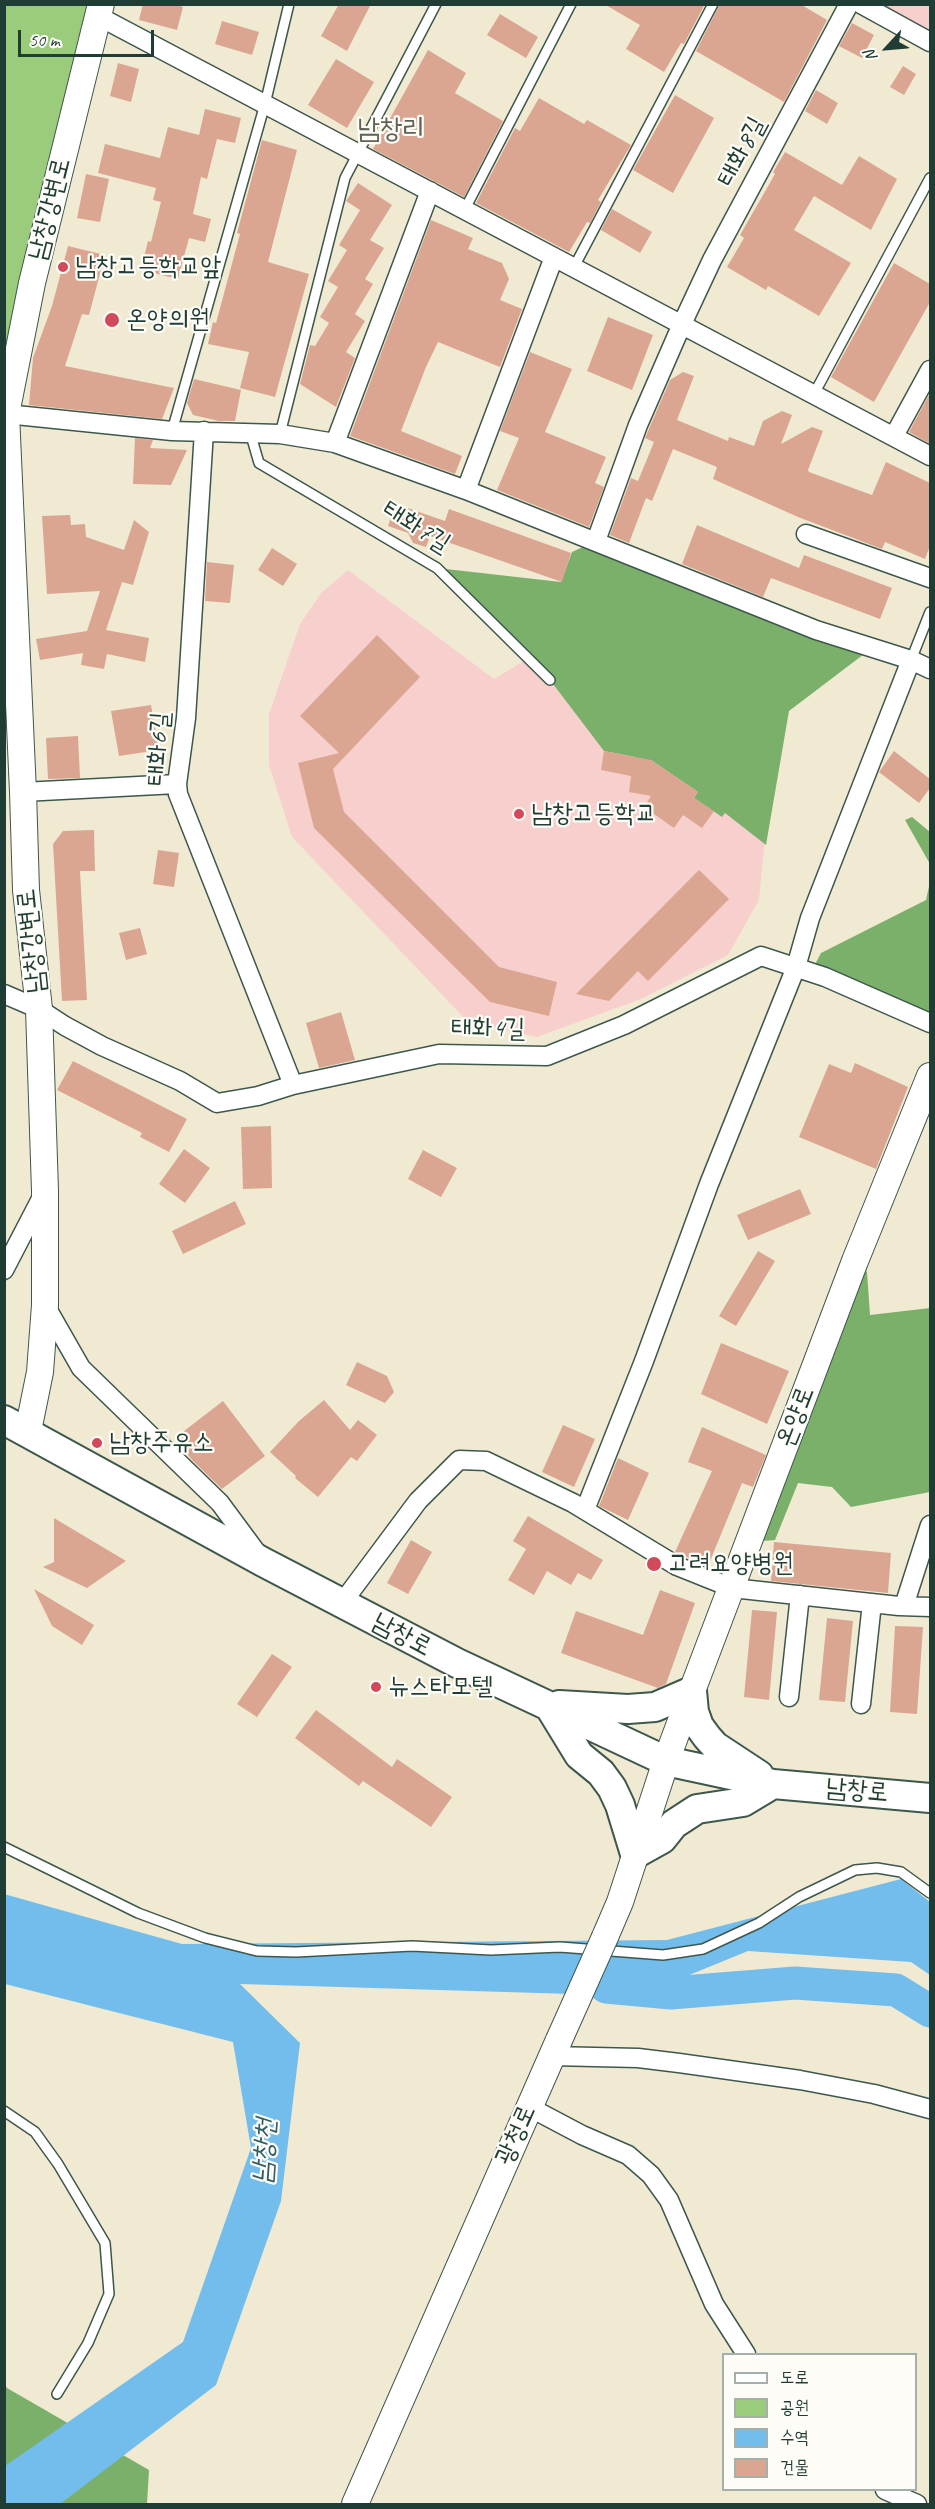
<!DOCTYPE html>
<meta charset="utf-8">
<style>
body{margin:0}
#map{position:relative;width:935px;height:2509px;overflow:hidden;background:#f1ead2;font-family:Caveat,"Poor Story",sans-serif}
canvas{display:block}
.frame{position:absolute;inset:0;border:6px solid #1f3d34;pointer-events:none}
.legend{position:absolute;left:722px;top:2353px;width:195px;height:138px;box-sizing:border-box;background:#fdfcf7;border:2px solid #a4b0a9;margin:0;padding:8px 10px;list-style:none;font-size:18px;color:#1f3d34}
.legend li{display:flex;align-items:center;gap:12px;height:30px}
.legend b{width:30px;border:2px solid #a4b0a9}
.north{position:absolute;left:857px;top:18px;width:60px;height:60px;-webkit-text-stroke:4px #fdfcf7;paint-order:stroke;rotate:244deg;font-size:16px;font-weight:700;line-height:24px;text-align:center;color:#1f3d34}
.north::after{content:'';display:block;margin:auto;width:21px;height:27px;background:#1f3d34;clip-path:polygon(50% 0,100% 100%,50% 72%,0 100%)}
.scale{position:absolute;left:18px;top:30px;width:136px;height:27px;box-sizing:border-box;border:3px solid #1f3d34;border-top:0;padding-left:8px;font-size:18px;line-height:21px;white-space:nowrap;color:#1f3d34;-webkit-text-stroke:4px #fdfcf7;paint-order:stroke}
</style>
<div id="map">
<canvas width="935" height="2509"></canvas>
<div class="frame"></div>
<ul class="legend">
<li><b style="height:8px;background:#fff"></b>도로</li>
<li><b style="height:16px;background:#9acc7b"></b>공원</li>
<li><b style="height:16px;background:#73bdec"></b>수역</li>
<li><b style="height:16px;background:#daa692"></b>건물</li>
</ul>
<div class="north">N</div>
<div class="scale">50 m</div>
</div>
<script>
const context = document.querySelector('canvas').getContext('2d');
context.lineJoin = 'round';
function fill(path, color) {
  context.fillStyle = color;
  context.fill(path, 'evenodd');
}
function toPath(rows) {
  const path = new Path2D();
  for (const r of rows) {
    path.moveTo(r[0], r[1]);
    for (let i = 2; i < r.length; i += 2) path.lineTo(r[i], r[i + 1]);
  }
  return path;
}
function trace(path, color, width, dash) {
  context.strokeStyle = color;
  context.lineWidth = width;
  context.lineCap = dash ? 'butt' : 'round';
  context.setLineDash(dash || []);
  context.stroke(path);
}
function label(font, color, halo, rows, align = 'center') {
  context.font = font + ' Caveat,"Poor Story",sans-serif';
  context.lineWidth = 4.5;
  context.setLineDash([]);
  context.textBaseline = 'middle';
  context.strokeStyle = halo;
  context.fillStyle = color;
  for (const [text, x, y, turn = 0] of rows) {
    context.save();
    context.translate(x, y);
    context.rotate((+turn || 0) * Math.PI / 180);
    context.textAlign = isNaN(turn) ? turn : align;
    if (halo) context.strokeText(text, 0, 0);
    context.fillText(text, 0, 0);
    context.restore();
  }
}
fill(toPath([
 [861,5,930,5,930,42],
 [348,570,494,679,527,659,765,837,759,900,728,955,641,999,537,1037,468,1022,292,837,269,765,269,714,300,624,322,592]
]), '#f7d0ce');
fill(toPath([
 [5,5,101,5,5,417]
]), '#9acc7b');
fill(toPath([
 [596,541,872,648,789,711,766,845,725,813,722,817,694,798,698,792,651,760,648,763,635,757,604,751,550,680,437,568,561,582,572,552],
 [912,817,930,832,930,864,905,820],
 [930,882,930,1024,811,972,821,953,926,900],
 [855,1261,867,1272,870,1315,930,1308,930,1492,851,1507,832,1487,798,1483,775,1540,750,1542],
 [4,2383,7,2388,149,2470,147,2504,5,2504]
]), '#7bb06b');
fill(toPath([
 [901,1879,930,1902,930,1975,911,1962,748,1951,638,1996,240,1984,300,2043,281,2201,216,2385,60,2504,5,2504,5,2466,183,2342,251,2148,233,2042,5,1984,4,1894,182,1944,667,1940]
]), '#73bdec');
trace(toPath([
 [606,1987,671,1993,795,1983,896,1990,930,2011]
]), '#73bdec', 33);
fill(toPath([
 [143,4,175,4,183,7,177,30,139,20],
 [339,4,371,4,347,51,321,36],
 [604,4,705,4,684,44,681,43,664,72,626,49,640,25],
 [720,4,800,4,827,20,784,102,696,51],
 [500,14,538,37,526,58,487,35],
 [222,21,259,32,252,55,215,44],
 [852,23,874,35,862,58,839,46],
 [428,50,466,73,455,93,503,121,464,197,373,149],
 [336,59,374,82,347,128,308,105],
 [118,63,139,69,131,102,110,96],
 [903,66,916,74,904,95,890,87],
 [816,90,838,103,827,124,805,111],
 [675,95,714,118,673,193,633,170],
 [539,98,584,124,587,120,631,145,598,200,601,202,590,223,587,222,569,252,476,203,515,128,520,131],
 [205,109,241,118,235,143,217,139,207,179,201,177,193,214,211,219,205,242,189,238,178,279,141,270,148,241,151,242,161,202,153,200,156,188,98,173,105,144,160,158,168,127,199,135],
 [262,140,297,150,268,262,309,274,275,397,240,388,249,352,208,344,213,322,216,323,240,234,237,233],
 [785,152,842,185,859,156,897,179,871,230,814,196,794,230,851,263,819,316,768,286,766,290,727,267,744,238,740,235,775,174,773,172],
 [86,174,109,179,100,222,77,218],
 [358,183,392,205,370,240,384,248,365,279,373,284,355,314,365,321,346,352,355,358,336,407,300,384,310,345,315,346,329,323,320,317,338,287,328,281,347,250,339,245,360,210,346,201],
 [612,209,652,232,640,253,601,230],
 [431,220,473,238,468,249,502,263,509,279,500,300,522,309,500,367,438,342,426,367,401,431,462,456,455,474,350,436],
 [68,246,105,255,89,315,82,314,65,366,174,388,162,419,29,405,33,358,52,306],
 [894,263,930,284,930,302,874,402,831,377],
 [608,317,653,335,632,390,587,371],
 [530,352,572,369,545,432,606,457,595,483,604,487,589,527,497,490,519,438,500,431],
 [683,372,694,376,677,420,728,441,729,437,754,446,763,421,782,411,792,415,781,444,812,427,823,431,808,470,809,472,872,495,886,462,930,483,930,546,925,559,885,542,882,549,798,517,713,479,717,467,673,449,652,501,646,498,629,543,610,535,631,478,638,481,654,442,645,438,670,380],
 [194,379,241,390,235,421,219,421,193,415,187,403],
 [930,393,930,444,909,432],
 [135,438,153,440,150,448,187,450,171,485,133,484],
 [396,504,445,521,449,509,571,553,562,582,430,536,426,547,413,543,408,533,388,526],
 [70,515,71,525,85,524,86,537,124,550,134,520,149,532,133,585,122,582,106,630,149,638,145,662,107,654,104,669,81,665,83,653,40,660,36,639,87,631,100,591,47,594,42,516],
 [697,525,799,568,804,555,892,588,880,619,771,578,763,597,682,564],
 [272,548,297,564,283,586,258,570],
 [207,562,234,565,230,603,205,601],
 [377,635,420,677,333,769,344,812,499,967,557,982,549,1016,490,1002,314,828,298,763,339,753,300,716],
 [151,705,159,750,119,756,111,711],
 [78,736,80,778,48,779,46,738],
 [604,751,651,760,698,792,694,798,714,811,702,828,683,815,674,828,644,807,651,796,629,792,631,776,601,770],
 [894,751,930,779,930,788,919,803,879,772],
 [94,830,95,871,80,871,87,1000,62,1001,53,844,63,831],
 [158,850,179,853,174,887,153,884],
 [699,870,729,899,648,981,638,971,609,1001,576,994],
 [140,928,147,954,126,960,119,933],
 [341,1012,355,1060,319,1068,306,1023],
 [73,1061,187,1119,169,1152,140,1137,142,1133,57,1090],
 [855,1063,908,1087,876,1169,799,1137,829,1064,851,1073],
 [271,1126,272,1188,243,1189,241,1127],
 [184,1149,210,1168,185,1203,159,1184],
 [423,1150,457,1168,441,1197,408,1179],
 [800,1189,811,1214,748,1240,737,1215],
 [235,1201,246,1224,183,1254,172,1231],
 [758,1251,775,1261,736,1326,719,1316],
 [721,1343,789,1371,767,1424,701,1394],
 [357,1362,387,1376,394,1392,385,1403,346,1385],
 [324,1400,350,1430,358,1420,377,1435,357,1461,351,1457,318,1497,295,1478,296,1476,270,1452,299,1421],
 [223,1401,265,1456,222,1489,192,1460,175,1438],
 [563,1425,595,1439,574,1487,542,1472],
 [702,1427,766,1455,753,1487,742,1483,708,1566,675,1552,712,1471,688,1462],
 [618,1458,649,1473,628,1520,599,1506],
 [528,1516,603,1560,591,1580,578,1573,571,1585,547,1571,534,1595,508,1580,526,1549,513,1541],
 [54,1518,126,1561,87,1588,43,1567,54,1562],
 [411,1540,432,1552,408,1594,387,1583],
 [774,1542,891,1553,888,1593,771,1581],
 [34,1589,94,1625,82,1645,52,1626],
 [660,1590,695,1603,666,1684,658,1688,561,1653,576,1611,643,1635],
 [752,1610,777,1612,769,1700,744,1697],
 [827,1618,853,1621,845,1702,819,1700],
 [895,1626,923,1627,917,1714,890,1712],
 [272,1654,292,1667,257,1717,237,1704],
 [316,1710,392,1767,397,1759,452,1797,431,1827,363,1781,359,1786,295,1738]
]), '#daa692');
const lane = toPath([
 [465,209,571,4],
 [574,267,713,4],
 [814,394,930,178],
 [172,431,265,104,289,4],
 [250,432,259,463,437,568,550,680],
 [280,434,345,178,436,4],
 [911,660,930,612],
 [4,1847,138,1913,205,1938,257,1951,296,1952,412,1946,491,1950,560,1947,663,1955,703,1949,759,1923,799,1897,855,1870,877,1868,901,1872,930,1893],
 [4,2111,35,2132,58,2164,105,2243,109,2294,88,2343,57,2394]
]);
const street = toPath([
 [861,4,930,42],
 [98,16,930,456],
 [6,414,172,431,280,434,335,443,466,490,816,630,911,660,930,669],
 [204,431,186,718,177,784,178,794,293,1085],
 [894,436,930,370],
 [335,443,430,191],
 [466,490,554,257],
 [806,534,930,578],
 [596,541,638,425,682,324,712,260,849,4],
 [23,792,177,784],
 [4,994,39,1009,65,1026,102,1046,180,1081,217,1103,258,1096,293,1085,439,1054,547,1056,624,1025,761,956,825,977,930,1023],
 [4,1270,43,1195],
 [45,1305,81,1368,220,1503,257,1553],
 [585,1510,644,1361,709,1184,796,967,810,918,911,660],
 [342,1603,418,1501,459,1460,486,1461,573,1503,677,1566,732,1588,899,1606,930,1607],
 [904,1606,930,1525],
 [789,1697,800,1595],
 [861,1704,872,1603],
 [551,2056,638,2058,679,2063,800,2080,874,2094,930,2109],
 [529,2107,582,2135,628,2155,651,2175,669,2200,714,2304,746,2354],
 [885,2490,917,2504]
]);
const secondary = toPath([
 [28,1431,40,1372,45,1305,45,1191,39,1009,26,890,23,792,6,414,32,283,101,4],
 [605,1937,620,1902,666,1761,692,1691,855,1261,930,1076],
 [355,2504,559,2040]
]);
const primary = toPath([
 [4,1420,263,1562,457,1663,666,1761,773,1784,930,1798],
 [559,1705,628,1709,655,1707,692,1691,694,1712,699,1726,707,1737,715,1746,759,1775],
 [549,1706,579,1755,601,1773,612,1788,620,1805,635,1854,662,1839,674,1824,697,1809,743,1802,773,1784]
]);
trace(lane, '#3e574c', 12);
trace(street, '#3e574c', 21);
trace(secondary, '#3e574c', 28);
trace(primary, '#3e574c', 32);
trace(lane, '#fff', 9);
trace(street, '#fff', 18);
trace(secondary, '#fff', 26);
trace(primary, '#fff', 28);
const secondaryBridge = toPath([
 [559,2040,605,1937]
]);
trace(secondaryBridge, '#3e574c', 28, []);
trace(secondaryBridge, '#fff', 26);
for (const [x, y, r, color] of [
 [63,267,6,"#d1495b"],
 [112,320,8,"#d1495b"],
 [519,814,6,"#d1495b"],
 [97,1443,6,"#d1495b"],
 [654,1564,8,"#d1495b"],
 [376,1687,6,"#d1495b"]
]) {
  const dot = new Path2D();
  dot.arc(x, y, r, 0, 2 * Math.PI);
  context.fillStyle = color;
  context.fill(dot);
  trace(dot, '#fdfcf7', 2);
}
label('26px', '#1f3d34', '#fdfcf7', [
 ["태화8길",742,152,-62],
 ["남창강변로",50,209,-76],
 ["태화7길",416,527,32],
 ["태화6길",159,749,-86],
 ["남창강변로",32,941,-96],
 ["태화4길",488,1029,1],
 ["온양로",796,1417,-69],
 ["남창로",402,1635,28],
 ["남창로",857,1791,5],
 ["광청로",516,2135,-66]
]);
label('26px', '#1f3d34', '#fdfcf7', [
 ["남창고등학교앞",75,267],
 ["온양의원",126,320],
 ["남창고등학교",531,814],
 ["남창주유소",109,1443],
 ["고려요양병원",668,1564],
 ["뉴스타모텔",388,1687]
], 'left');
label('italic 27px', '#345d62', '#fdfcf7', [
 ["남창천",265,2151,-86]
]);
label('28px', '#606255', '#fdfcf7', [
 ["남창리",391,130]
]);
</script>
